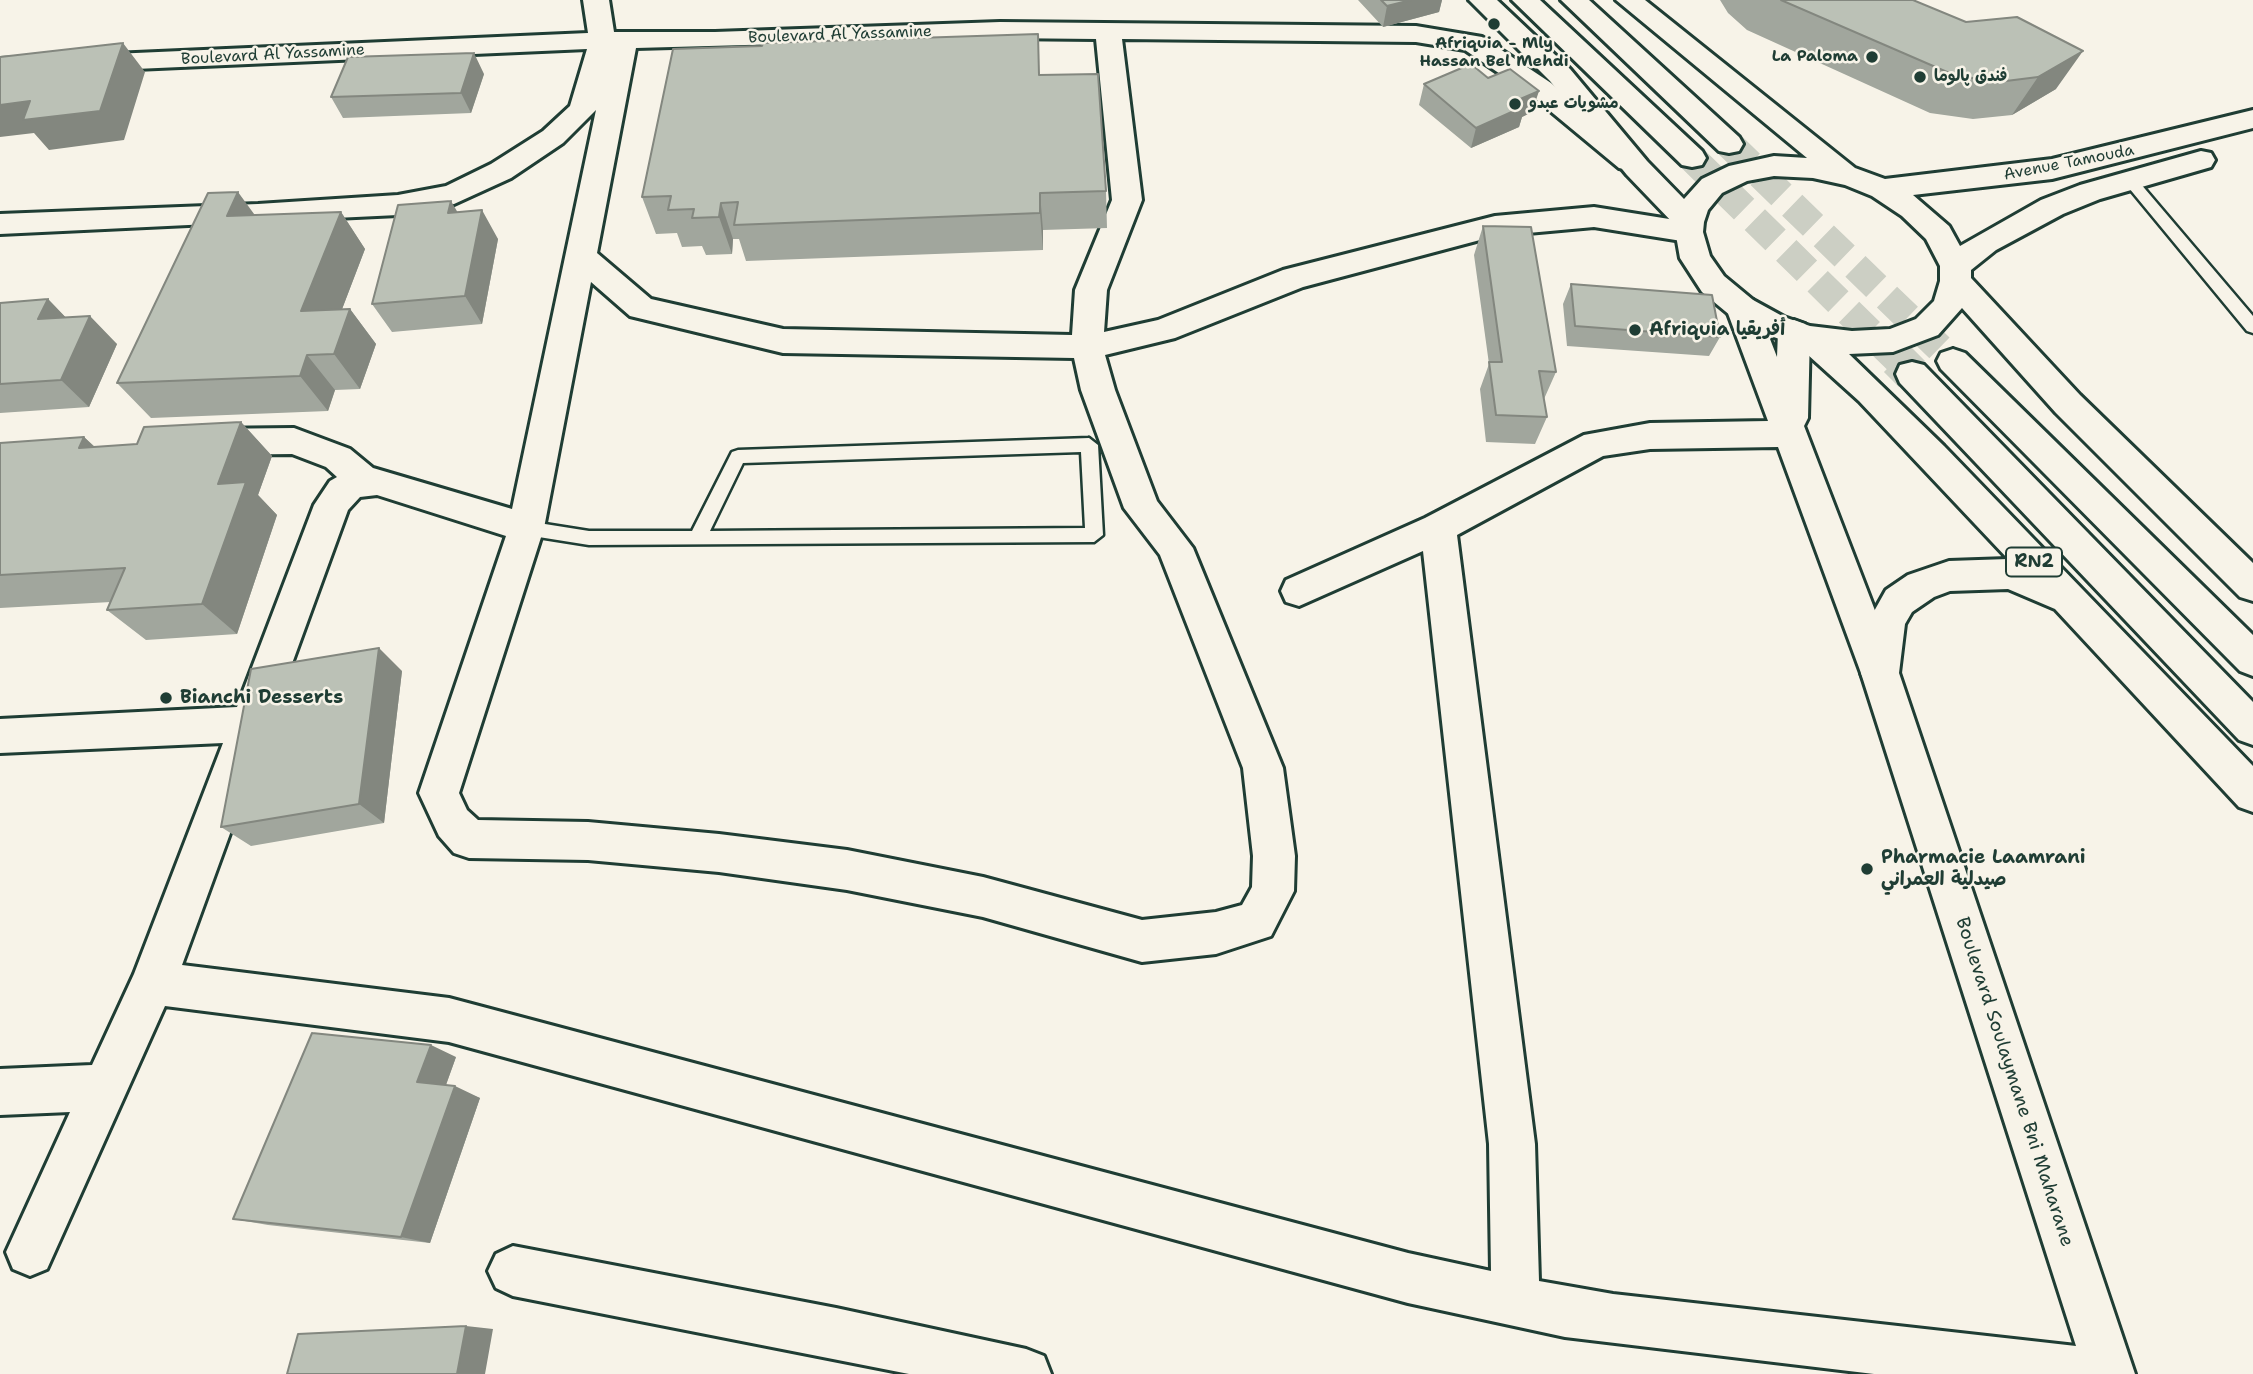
<!DOCTYPE html>
<meta charset="utf-8">
<style>
body{margin:0}
canvas{display:block;background:#f7f3e8}
</style>
<canvas width="2253" height="1374"></canvas>
<script>
const context = document.querySelector('canvas').getContext('2d');
context.lineJoin = 'round';
function toPath(rows) {
  const path = new Path2D();
  for (const r of rows) {
    path.moveTo(r[0], r[1]);
    for (let i = 2; i < r.length; i += 2) path.lineTo(r[i], r[i + 1]);
  }
  return path;
}
function trace(path, color, width, dash) {
  context.strokeStyle = color;
  context.lineWidth = width;
  context.lineCap = dash ? 'butt' : 'round';
  context.setLineDash(dash || []);
  context.stroke(path);
}
function fill(path, color) {
  context.fillStyle = color;
  context.fill(path, 'evenodd');
}
function label(font, color, halo, rows, align = 'center') {
  context.font = font + ' "Shantell Sans","Playpen Sans Arabic",sans-serif';
  context.lineWidth = 5;
  context.setLineDash([]);
  context.textBaseline = 'middle';
  context.strokeStyle = halo;
  context.fillStyle = color;
  for (const [text, x, y, turn = 0] of rows) {
    context.save();
    context.translate(x, y);
    context.rotate((+turn || 0) * Math.PI / 180);
    context.textAlign = isNaN(turn) ? turn : align;
    if (halo) context.strokeText(text, 0, 0);
    context.fillText(text, 0, 0);
    context.restore();
  }
}
trace(toPath([
 [1729,144,1953,361],
 [1692,158,1899,361]
]), '#cccfc4', 29, [29, 15]);
trace(toPath([
 [1897,359,1912,374]
]), '#cccfc4', 37, [37, 18]);
const lane = toPath([
 [2129,174,2134,176,2253,316,2253,333,2247,331,2124,182,2124,176,2129,174],
 [1089,438,1098,445,1103,535,1094,542,589,545,526,535,517,528,526,521,589,531,692,531,732,452,738,450,1089,438],
 [1081,452,1085,528,710,531,743,463,1081,452]
]);
const street = toPath([
 [583,0,609,0,614,32,715,32,1000,22,1416,26,1482,37,1551,83,1643,161,1639,168,1629,170,1619,168,1531,95,1465,50,1416,42,1122,39,1142,200,1107,290,1104,332,1158,320,1283,270,1495,216,1594,207,1688,222,1699,225,1703,232,1699,239,1688,242,1594,227,1495,236,1303,287,1175,338,1105,355,1115,390,1157,501,1193,548,1283,768,1295,856,1294,891,1271,936,1216,954,1142,962,983,917,847,890,719,872,588,860,469,858,454,853,439,836,419,793,506,536,377,495,360,497,348,510,182,965,449,998,1408,1253,1491,1271,1489,1144,1423,551,1299,606,1286,602,1281,591,1286,580,1425,518,1584,435,1650,423,1768,421,1726,308,1731,300,1742,297,1753,300,1758,308,1777,357,1778,332,1783,324,1794,320,1805,324,1810,332,1808,418,1804,426,1899,673,2135,1374,1874,1374,1565,1337,1408,1303,449,1042,165,1006,47,1269,30,1276,13,1269,6,1252,70,1112,0,1115,0,1069,92,1065,134,974,223,743,0,753,0,719,237,707,314,505,330,481,337,477,326,467,292,454,205,455,193,451,188,442,193,433,205,429,294,428,350,449,373,468,512,509,596,110,563,143,511,178,454,204,398,215,0,234,0,214,258,204,398,195,446,186,491,164,543,131,570,106,587,49,0,75,0,59,588,33,583,0],
 [1000,38,1096,39,1112,200,1075,290,1072,335,783,329,651,299,597,253,636,48,1000,38],
 [591,282,630,316,783,353,1074,358,1081,390,1124,508,1160,555,1243,768,1253,856,1252,887,1242,905,1216,912,1142,920,983,877,847,850,719,834,588,822,478,820,467,810,459,793,544,528,591,282],
 [1778,447,1861,673,2076,1346,1613,1294,1539,1281,1535,1144,1457,535,1603,456,1650,449,1778,447],
 [513,1246,836,1308,1026,1349,1044,1356,1051,1374,909,1374,513,1296,496,1288,488,1271,496,1254,513,1246]
]);
const highway = toPath([
 [1469,0,1497,0,1570,69,1647,161,1684,199,1702,179,1729,166,1774,156,1807,158,1616,0,1645,0,1855,168,1885,179,2052,159,2253,110,2253,128,2052,179,1913,195,1949,226,1960,246,2041,200,2080,185,2201,151,2211,153,2215,160,2211,167,2100,199,2063,214,1996,250,1971,270,1971,278,2080,395,2253,563,2253,601,2240,597,2056,413,1962,308,1938,335,1893,352,1849,354,1944,446,2253,766,2253,812,2239,807,2055,609,2008,589,1950,591,1934,597,1912,612,1905,624,1899,673,1894,685,1880,689,1866,685,1861,673,1868,622,1886,590,1908,575,1949,561,2008,559,1859,401,1797,345,1762,333,1731,316,1702,292,1680,258,1674,224,1627,175,1550,81,1469,0],
 [1774,176,1813,178,1845,185,1872,196,1902,216,1926,239,1940,266,1940,281,1934,301,1916,319,1890,329,1852,331,1810,326,1784,317,1753,300,1724,276,1710,256,1703,232,1704,222,1708,210,1722,193,1747,181,1774,176],
 [1512,0,1540,0,1702,151,1706,158,1702,165,1692,167,1682,165,1512,0],
 [1561,0,1589,0,1739,137,1743,144,1739,151,1729,153,1719,151,1561,0],
 [1953,349,1965,353,2253,635,2253,676,2240,671,1941,369,1937,361,1941,353,1953,349],
 [1912,362,1924,365,2253,702,2253,745,2239,740,1900,383,1896,374,1900,365,1912,362]
]);
trace(lane, '#1f3d34', 5);
trace(street, '#1f3d34', 6);
trace(highway, '#1f3d34', 6);
fill(lane, '#f7f3e8');
fill(street, '#f7f3e8');
fill(highway, '#f7f3e8');
fill(toPath([
 [1358,0,1442,0,1439,12,1383,27],
 [1720,0,1913,0,2056,89,2012,115,1973,119,1930,113,1747,30,1728,13],
 [484,74,471,113,343,118,331,97],
 [1040,75,1106,191,1107,228,1043,230,1043,250,746,261,739,239,733,239,732,254,706,255,702,246,682,247,677,233,656,234,642,197],
 [1424,84,1532,112,1522,117,1519,127,1471,148,1419,105],
 [341,212,365,249,342,309,350,309,376,344,360,389,335,390,328,411,151,418,117,383,255,215],
 [458,212,498,239,482,324,392,332,372,304],
 [1483,226,1556,372,1544,399,1547,417,1535,444,1486,442,1480,389,1489,364,1474,255],
 [1571,284,1720,337,1709,356,1567,346,1563,304],
 [48,299,65,317,117,344,89,407,0,413,0,303],
 [241,422,272,456,258,495,277,515,237,634,146,640,107,610,111,602,0,608,0,443,84,437,95,447,137,444],
 [402,671,384,823,251,846,221,827],
 [456,1057,446,1085,480,1098,430,1243,268,1225,233,1219]
]), '#a1a69d');
fill(toPath([
 [1411,0,1442,0,1439,12,1383,27,1387,6],
 [123,43,145,72,124,140,49,150,34,133,0,137,0,105,30,101],
 [2083,51,2056,89,2012,115,2038,77],
 [474,53,484,74,471,113,461,93],
 [1539,91,1532,112,1522,117,1519,127,1471,148,1476,128,1518,100],
 [238,192,265,229,227,216],
 [1040,193,1043,230,1043,250,1040,213],
 [451,201,468,230,448,213],
 [721,203,733,239,732,254,719,217],
 [482,210,498,239,482,324,465,296],
 [341,212,365,249,328,346,301,311],
 [48,299,76,328,38,319],
 [350,309,376,344,360,389,334,354],
 [90,316,117,344,89,407,61,380],
 [307,355,335,390,328,411,300,376],
 [241,422,272,456,258,495,277,515,237,634,202,604,218,484],
 [84,437,120,471,79,448],
 [379,648,402,671,384,823,359,804],
 [431,1045,456,1057,443,1093,417,1082],
 [455,1086,480,1098,430,1243,401,1237],
 [466,1326,493,1329,485,1374,457,1374]
]), '#83877f');
const building = toPath([
 [1381,0,1411,0,1387,6,1381,0],
 [1781,0,1913,0,1966,22,2017,17,2083,51,2038,77,1998,82,1954,75,1781,0],
 [1038,34,1039,75,1098,74,1106,191,1040,193,1040,213,734,225,738,202,721,203,719,217,692,218,694,209,668,210,671,196,642,197,673,49,762,46,763,43,1038,34],
 [123,43,100,111,23,120,30,101,0,105,0,57,123,43],
 [474,53,461,93,331,97,348,57,474,53],
 [1471,64,1488,78,1510,69,1539,91,1518,100,1525,106,1476,128,1424,84,1471,64],
 [238,192,227,216,341,212,301,311,350,309,334,354,307,355,300,376,117,383,208,193,238,192],
 [451,201,448,213,482,210,465,296,372,304,398,205,451,201],
 [1483,226,1531,227,1556,372,1539,371,1547,417,1496,415,1489,362,1502,362,1483,226],
 [1571,284,1712,295,1720,337,1575,326,1571,284],
 [48,299,38,319,90,316,61,380,0,384,0,303,48,299],
 [241,422,218,484,246,482,202,604,107,610,125,568,0,575,0,443,84,437,79,448,137,444,144,427,241,422],
 [379,648,359,804,221,827,251,669,379,648],
 [312,1033,431,1045,417,1082,455,1086,401,1237,233,1219,312,1033],
 [466,1326,457,1374,287,1374,298,1334,466,1326]
]);
fill(building, '#bbc1b6');
trace(building, '#83877f', 2);
for (const [x, y, r, color] of [
 [1494,24,7,"#1f3d34"],
 [1872,57,7,"#1f3d34"],
 [1920,77,7,"#1f3d34"],
 [1515,104,7,"#1f3d34"],
 [1635,330,7,"#1f3d34"],
 [166,698,7,"#1f3d34"],
 [1867,869,7,"#1f3d34"]
]) {
  const dot = new Path2D();
  dot.arc(x, y, r, 0, 2 * Math.PI);
  context.fillStyle = color;
  context.fill(dot);
  trace(dot, '#f7f3e8', 2.5);
}
label('16px', '#1f3d34', '#f7f3e8', [
 ["Boulevard Al Yassamine",840,35,-2],
 ["Boulevard Al Yassamine",273,55,-3],
 ["Avenue Tamouda",2069,163,-11]
]);
label('bold 16px', '#1f3d34', '#f7f3e8', [
 ["Afriquia - Mly",1494,44,"center"],
 ["Hassan Bel Mehdi",1494,62,"center"],
 ["La Paloma",1858,57,"right"],
 ["فندق پالوما",1934,77],
 ["مشويات عبدو",1529,104]
], 'left');
for (const [x, y, w] of [
 [2034,562,56]
]) {
  const box = new Path2D();
  box.roundRect(x - w / 2, y - 14.5, w, 29, 5);
  context.fillStyle = '#f7f3e8';
  context.fill(box);
  trace(box, '#1f3d34', 2);
}
label('bold 18px', '#1f3d34', null, [
 ["RN2",2034,562]
]);
label('bold 19px', '#1f3d34', '#f7f3e8', [
 ["Afriquia أفريقيا",1649,330],
 ["Bianchi Desserts",180,698],
 ["Pharmacie Laamrani",1881,858],
 ["صيدلية العمراني",1881,880]
], 'left');
label('19px', '#1f3d34', '#f7f3e8', [
 ["Boulevard Soulaymane Bni Maharane",2014,1082,72]
]);
</script>
